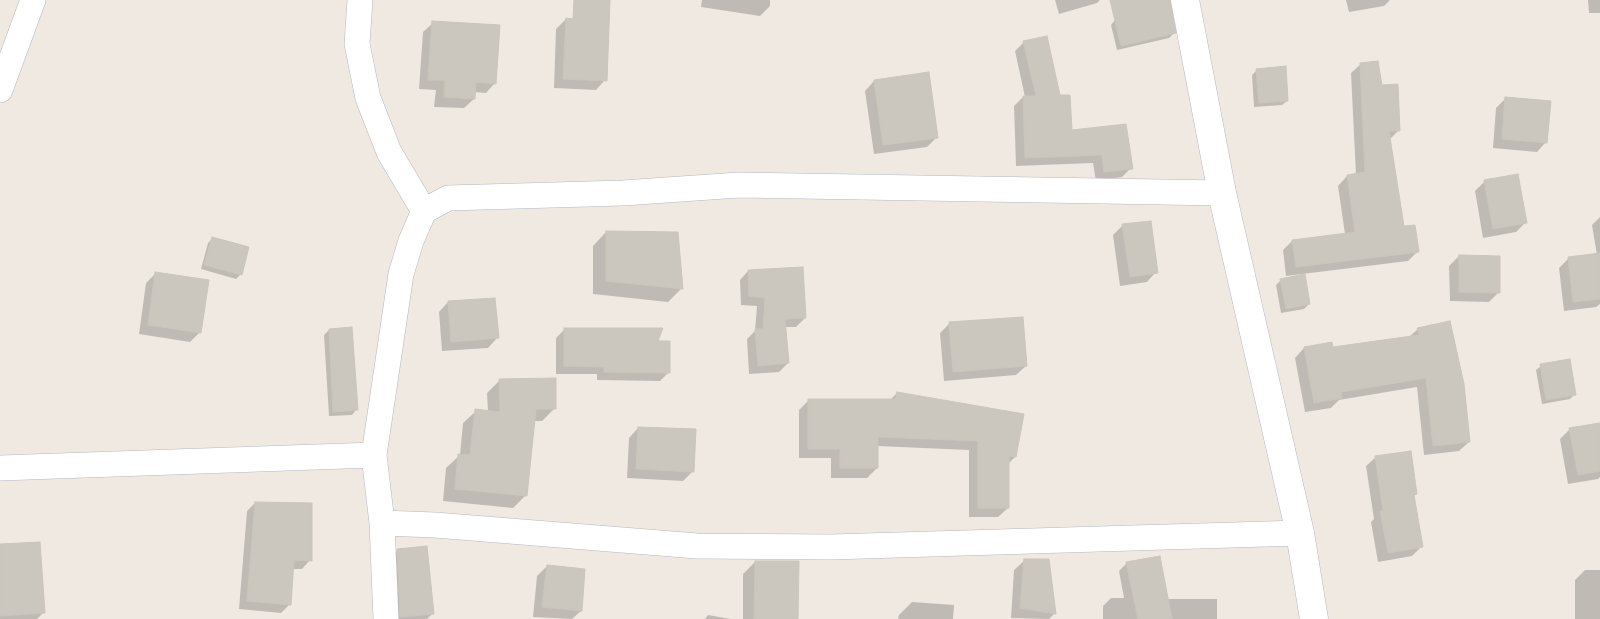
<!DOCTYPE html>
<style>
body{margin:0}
canvas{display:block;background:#efe9e1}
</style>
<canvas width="1600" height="619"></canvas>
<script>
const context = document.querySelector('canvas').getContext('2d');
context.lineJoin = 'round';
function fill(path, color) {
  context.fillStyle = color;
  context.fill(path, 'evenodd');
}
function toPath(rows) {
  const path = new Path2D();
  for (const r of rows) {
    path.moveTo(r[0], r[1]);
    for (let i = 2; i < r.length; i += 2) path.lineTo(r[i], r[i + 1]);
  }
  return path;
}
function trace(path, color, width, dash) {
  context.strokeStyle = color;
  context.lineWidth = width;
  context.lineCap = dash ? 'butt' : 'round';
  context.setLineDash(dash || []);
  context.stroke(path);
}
fill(toPath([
 [702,0,770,0,770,6,760,16,701,7],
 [1055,0,1100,0,1097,3,1059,14],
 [1346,0,1390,0,1384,6,1349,12],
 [1588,0,1600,0,1600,13,1589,13],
 [566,19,605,80,596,90,554,88,556,29],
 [1115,20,1174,33,1169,38,1117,50,1111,25],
 [433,23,495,83,486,93,474,92,474,99,464,108,434,107,436,90,419,89,423,32],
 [1024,42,1059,96,1070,132,1131,168,1122,177,1096,181,1093,163,1016,166,1014,106,1023,97,1025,97,1015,51],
 [1361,64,1380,86,1399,130,1389,140,1403,228,1418,251,1408,261,1286,276,1283,250,1292,241,1345,234,1338,186,1347,176,1356,175,1351,73],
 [1257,70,1287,101,1282,105,1254,107,1252,75],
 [874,81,937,137,927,147,874,154,865,91],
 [1505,99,1546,142,1537,152,1493,148,1496,108],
 [1485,181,1526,222,1516,232,1483,238,1475,191],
 [1600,217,1600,304,1596,307,1564,311,1559,268,1569,258,1597,255,1592,225],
 [1123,225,1156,272,1147,282,1120,286,1113,235],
 [606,232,681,289,668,302,593,294,593,246],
 [213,238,241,274,236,279,201,269,208,243],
 [1459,256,1499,292,1489,302,1450,301,1449,266],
 [748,271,805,318,796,327,785,327,788,363,779,372,749,374,747,339,755,331,757,306,741,305,740,280],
 [156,273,200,332,190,342,139,334,146,283],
 [1281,280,1309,304,1304,309,1281,313,1276,285],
 [448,302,497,338,488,348,442,351,439,312],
 [950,323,1026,366,1016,375,944,381,940,333],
 [1418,329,1469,442,1459,451,1424,455,1417,387,1339,400,1331,408,1305,412,1295,358,1304,348,1332,348,1409,337],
 [329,330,356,410,352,415,329,416,324,335],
 [564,330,656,342,668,373,660,381,597,380,597,374,556,374,556,338],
 [1541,366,1575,394,1570,399,1542,404,1536,370],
 [500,380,555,408,542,421,533,421,526,495,513,508,443,501,446,468,460,455,463,423,476,411,488,412,487,393],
 [897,393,1015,457,1008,464,1008,508,998,517,969,517,969,450,877,446,877,468,867,478,831,478,831,458,799,458,799,410,809,400,890,400],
 [638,428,693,471,683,481,627,478,629,438],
 [1570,429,1600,429,1600,477,1598,479,1568,484,1560,439],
 [1376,457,1416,494,1413,497,1422,546,1412,556,1378,562,1371,522,1374,519,1366,466],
 [255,503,310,560,302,569,292,569,290,604,281,613,239,609,247,511],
 [0,545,43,613,37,619,0,619],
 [398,550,433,613,427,619,391,619,388,560],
 [1024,561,1055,613,1049,619,1011,618,1014,570],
 [755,562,797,619,743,619,743,574],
 [1127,563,1167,599,1217,599,1217,619,1103,619,1103,606,1111,598,1124,598,1119,571],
 [547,566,581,611,572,619,533,617,537,576],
 [1585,570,1600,570,1600,619,1575,619,1575,580],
 [912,602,954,605,953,619,898,619,899,615],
 [708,615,731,619,705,619]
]), '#0003');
const building = toPath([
 [574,0,610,0,607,81,563,79,566,18,573,19,574,0],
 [1110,0,1170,0,1176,33,1121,46,1110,0],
 [432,21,500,25,496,84,476,82,475,99,444,97,445,80,428,80,432,21],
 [1047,36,1060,95,1070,95,1072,130,1126,124,1133,169,1104,172,1102,155,1025,158,1023,96,1036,96,1023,41,1047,36],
 [1378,61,1382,85,1398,84,1400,131,1389,131,1404,226,1415,225,1419,252,1296,267,1292,240,1355,232,1347,175,1365,172,1360,63,1378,61],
 [1286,66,1288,101,1259,103,1256,69,1286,66],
 [929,72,938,138,883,145,874,80,929,72],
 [1505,97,1551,101,1547,143,1502,139,1505,97],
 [1518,174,1527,223,1493,229,1484,180,1518,174],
 [1151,221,1158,273,1130,277,1122,224,1151,221],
 [606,231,678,232,683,289,606,281,606,231],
 [212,237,249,247,242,275,204,265,212,237],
 [1600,253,1600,299,1573,302,1568,257,1600,253],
 [1459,255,1500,256,1500,293,1459,292,1459,255],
 [803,267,806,318,785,319,789,363,758,366,755,329,763,329,765,298,749,296,748,270,803,267],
 [155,272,209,280,201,333,148,325,155,272],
 [1305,274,1310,304,1286,309,1280,279,1305,274],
 [495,298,499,338,451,342,448,301,495,298],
 [1023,317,1027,366,953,372,949,322,1023,317],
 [1450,321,1464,384,1470,442,1433,446,1426,378,1341,392,1342,398,1314,403,1304,347,1332,342,1333,347,1419,335,1417,328,1450,321],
 [352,327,358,410,333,412,329,329,352,327],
 [564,328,663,328,658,341,670,341,670,373,604,372,604,367,564,366,564,328],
 [1570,359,1576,395,1546,400,1540,364,1570,359],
 [556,378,556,409,536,409,527,496,455,489,458,454,470,455,475,409,500,412,499,379,556,378],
 [897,392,1024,414,1016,457,1009,456,1009,508,978,508,978,441,878,437,878,468,840,468,840,449,808,449,808,399,896,399,897,392],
 [1600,423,1600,471,1578,475,1569,428,1600,423],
 [638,427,696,429,694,472,636,469,638,427],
 [1411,451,1417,494,1414,495,1423,547,1388,553,1380,511,1383,511,1375,456,1411,451],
 [255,502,312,503,312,561,294,560,291,605,247,601,255,502],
 [40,542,45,613,0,616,0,544,40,542],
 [427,546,434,614,400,617,397,549,427,546],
 [1160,556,1172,619,1138,619,1126,562,1160,556],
 [1024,559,1049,559,1056,614,1020,608,1024,559],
 [755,561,799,561,798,619,754,619,755,561],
 [547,565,585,569,582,611,542,607,547,565]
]);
fill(building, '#cbc7bf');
trace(building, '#cbc5ba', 1);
const minor = toPath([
 [360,0,357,44,368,98,389,152,424,211],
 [0,90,33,0],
 [0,468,374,455],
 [382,523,435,525,697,546,831,547,1300,533],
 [386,619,382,523,374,455,401,274,411,241,424,211,448,198,623,193,739,185,1222,193]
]);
const tertiary = toPath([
 [1185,0,1222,193,1300,533,1314,619]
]);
trace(minor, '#b4b7c1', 26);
trace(tertiary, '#b4b7c1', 29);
trace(minor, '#fff', 25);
trace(tertiary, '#fff', 28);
</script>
